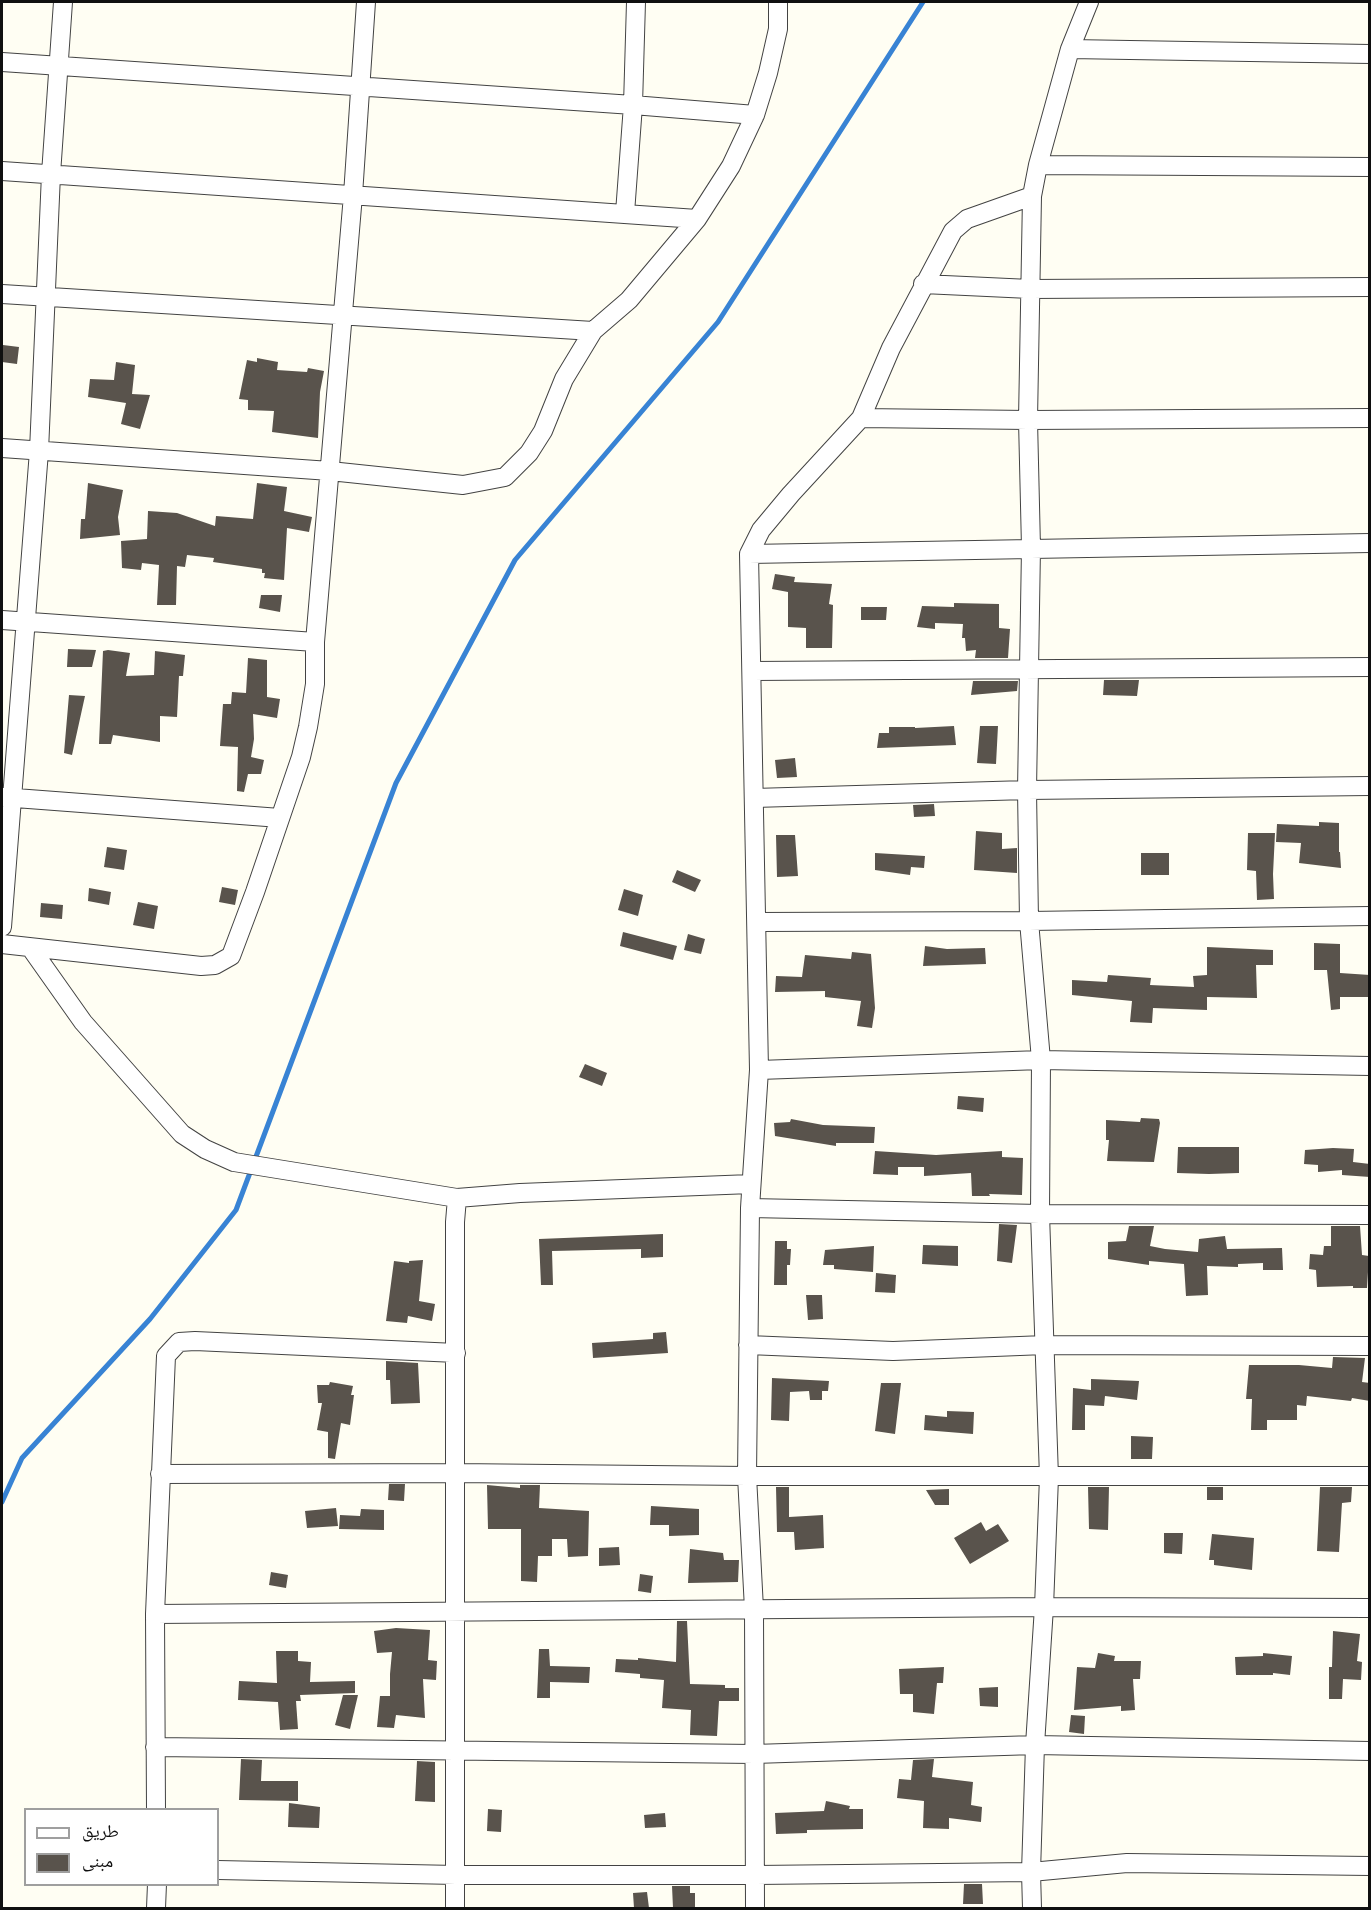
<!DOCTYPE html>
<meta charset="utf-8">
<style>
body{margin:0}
#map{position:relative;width:1371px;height:1910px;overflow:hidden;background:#fffef3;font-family:"Libre Baskerville","Noto Naskh Arabic",serif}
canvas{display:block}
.frame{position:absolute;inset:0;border:3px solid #101010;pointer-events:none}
.legend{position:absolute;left:24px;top:1808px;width:195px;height:78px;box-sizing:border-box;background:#fff;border:2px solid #9f9f9f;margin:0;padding:8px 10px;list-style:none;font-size:18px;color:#101010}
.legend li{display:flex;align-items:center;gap:12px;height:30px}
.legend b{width:30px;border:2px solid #9f9f9f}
</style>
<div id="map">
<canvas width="1371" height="1910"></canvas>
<div class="frame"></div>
<ul class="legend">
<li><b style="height:8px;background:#fff"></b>طريق</li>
<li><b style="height:16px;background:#59534c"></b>مبنى</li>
</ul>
</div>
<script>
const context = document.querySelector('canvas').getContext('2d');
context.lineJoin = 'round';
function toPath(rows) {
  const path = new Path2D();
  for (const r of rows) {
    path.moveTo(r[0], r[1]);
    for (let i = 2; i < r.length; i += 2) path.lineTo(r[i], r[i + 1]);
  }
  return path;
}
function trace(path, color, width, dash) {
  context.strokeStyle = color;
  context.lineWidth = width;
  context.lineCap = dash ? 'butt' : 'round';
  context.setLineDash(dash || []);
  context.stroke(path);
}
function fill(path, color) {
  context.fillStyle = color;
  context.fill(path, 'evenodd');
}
trace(toPath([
 [2,1502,22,1458,150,1319,236,1210,396,783,515,560,718,322,923,2]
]), '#3883d4', 5);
fill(toPath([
 [3,345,19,347,17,364,2,362],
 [257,358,278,362,277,370,307,372,308,368,324,371,320,392,318,438,272,432,274,411,248,410,248,400,239,399,247,360,257,362],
 [116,362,135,365,132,394,150,395,140,429,121,424,126,403,88,397,90,379,114,380],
 [88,483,123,490,118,517,120,535,80,539,81,519,85,519],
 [257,483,287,487,284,511,312,517,309,532,287,528,284,580,264,578,265,573,262,573,262,569,213,562,214,558,187,555,185,567,177,566,176,605,157,605,159,565,142,563,141,570,122,568,121,541,147,539,148,511,177,513,215,526,216,516,253,519],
 [775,574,795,577,794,582,832,584,829,604,833,605,832,648,806,648,806,628,788,627,788,592,772,589],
 [261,595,282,595,280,612,259,608],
 [954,603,999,604,999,628,1010,629,1008,658,975,658,976,650,966,651,965,638,962,638,963,624,935,623,935,629,917,627,922,606,954,607],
 [861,607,887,607,886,620,861,620],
 [68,649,96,650,92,667,67,667],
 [108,650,130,653,126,676,154,675,155,651,185,655,183,676,179,676,177,717,160,716,160,742,113,735,111,744,99,744,103,651],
 [248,658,267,660,267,697,280,699,277,718,253,714,254,739,251,757,264,760,261,774,248,774,244,792,237,791,238,747,220,746,223,704,231,704,232,692,246,693],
 [1104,680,1139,680,1137,696,1103,695],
 [973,681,1018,681,1017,691,971,695],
 [69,695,85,696,72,755,64,753],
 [954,726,956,745,877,748,879,733,889,733,889,727,915,727,915,728],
 [980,726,998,726,996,764,977,763],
 [795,758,797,777,777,778,775,760],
 [934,804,935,816,914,817,913,805],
 [1319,822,1339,823,1339,852,1340,852,1341,868,1299,863,1301,843,1276,842,1277,824,1319,826],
 [976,831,1002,833,1002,849,1017,848,1017,873,974,870],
 [1248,833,1275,833,1273,874,1274,899,1257,900,1256,871,1247,870],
 [776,835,795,835,798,876,777,877],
 [107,847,127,850,124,870,104,867],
 [875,853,925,856,924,868,911,867,910,875,875,870],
 [1141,853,1169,853,1169,875,1141,875],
 [677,870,701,880,695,892,672,882],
 [222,887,238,890,235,905,219,902],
 [89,888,111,892,109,905,88,901],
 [624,889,643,895,638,916,618,910],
 [138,902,158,906,154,929,133,925],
 [41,903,63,905,62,919,40,917],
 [623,932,677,946,673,960,620,946],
 [688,934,705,939,701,954,684,950],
 [1314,943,1340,944,1340,973,1370,975,1370,997,1340,997,1340,1009,1331,1010,1327,970,1314,970],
 [925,946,947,949,985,948,986,964,923,966],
 [1207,947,1273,950,1273,965,1256,965,1257,998,1207,997,1207,1010,1153,1008,1152,1023,1130,1022,1132,1001,1072,995,1072,980,1107,982,1108,975,1151,978,1150,985,1194,987,1193,976,1207,975],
 [852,952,871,954,875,1008,872,1028,857,1026,861,1001,825,997,825,991,775,992,776,976,802,977,805,955,851,959],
 [585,1064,607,1073,602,1086,579,1077],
 [958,1096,984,1098,983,1112,957,1109],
 [1141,1118,1159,1119,1160,1123,1154,1162,1107,1161,1109,1140,1106,1140,1106,1120,1140,1122],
 [791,1119,823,1125,875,1127,874,1143,836,1143,836,1146,775,1136,774,1123,790,1122],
 [1178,1147,1239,1147,1239,1173,1209,1174,1177,1173],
 [1333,1148,1354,1149,1353,1162,1370,1164,1370,1177,1342,1175,1342,1170,1318,1172,1318,1165,1304,1164,1305,1150],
 [875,1151,936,1155,1002,1151,1002,1157,1023,1158,1022,1195,989,1194,990,1196,972,1196,971,1173,924,1176,924,1167,898,1167,898,1175,873,1174],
 [999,1224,1017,1225,1012,1263,997,1261],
 [1129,1226,1154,1226,1150,1246,1165,1249,1198,1252,1199,1239,1225,1236,1227,1249,1282,1248,1283,1270,1263,1270,1263,1263,1238,1264,1238,1267,1207,1266,1208,1295,1186,1296,1184,1264,1149,1261,1149,1265,1108,1259,1108,1242,1126,1241],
 [1331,1226,1360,1226,1362,1255,1369,1256,1367,1288,1353,1288,1353,1286,1317,1287,1316,1270,1309,1269,1310,1254,1323,1255,1324,1246,1331,1246],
 [663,1234,663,1257,641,1258,641,1249,552,1251,553,1285,541,1285,539,1239],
 [775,1241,787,1241,787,1249,791,1249,790,1265,787,1265,787,1285,774,1285],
 [923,1245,958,1246,958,1266,922,1264],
 [874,1246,873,1272,834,1269,834,1265,823,1265,825,1250],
 [423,1260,419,1301,435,1304,432,1321,408,1316,407,1323,386,1321,394,1261,409,1263,409,1261],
 [876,1273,896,1275,895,1293,875,1292],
 [806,1295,822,1295,823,1319,808,1320],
 [666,1332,668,1353,593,1358,592,1343,653,1339,653,1333],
 [1333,1357,1365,1358,1362,1382,1370,1383,1370,1401,1352,1398,1351,1401,1307,1396,1306,1406,1297,1405,1297,1420,1267,1420,1267,1430,1251,1430,1252,1399,1246,1399,1249,1365,1299,1365,1332,1368],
 [386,1361,418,1363,420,1403,391,1404,390,1380,386,1380],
 [772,1378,829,1381,828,1391,822,1391,822,1400,810,1400,809,1391,790,1392,789,1421,771,1420],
 [1091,1379,1139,1381,1137,1400,1105,1396,1104,1406,1085,1405,1085,1430,1072,1430,1073,1388,1091,1390],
 [330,1382,353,1386,351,1395,354,1395,350,1425,341,1423,335,1459,328,1458,328,1432,317,1430,322,1403,318,1403,317,1385,329,1385],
 [881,1383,901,1383,895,1434,875,1431],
 [947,1411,974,1412,973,1434,924,1430,925,1415,947,1417],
 [1131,1436,1153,1437,1152,1459,1131,1459],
 [389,1484,405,1484,404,1501,388,1500],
 [487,1485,520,1488,520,1485,540,1485,539,1508,589,1511,588,1556,568,1557,567,1539,552,1539,552,1556,538,1556,537,1582,521,1581,521,1529,488,1529],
 [776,1487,789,1487,789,1517,823,1515,824,1548,795,1550,794,1532,777,1532],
 [1088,1487,1109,1487,1108,1530,1089,1529],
 [1207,1487,1223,1487,1223,1500,1207,1500],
 [1320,1487,1352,1487,1351,1502,1342,1503,1339,1552,1317,1551],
 [949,1489,949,1505,935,1505,926,1490],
 [651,1506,699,1509,699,1535,669,1536,669,1525,650,1525],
 [336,1508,338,1526,307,1528,305,1511],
 [361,1509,384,1510,384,1530,339,1529,340,1515,360,1516],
 [981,1522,986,1531,998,1524,1009,1541,970,1564,954,1538],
 [1164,1533,1183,1533,1182,1554,1164,1553],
 [1212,1534,1254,1538,1252,1570,1214,1565,1214,1560,1209,1560],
 [619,1547,620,1565,599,1566,599,1548],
 [690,1549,723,1553,724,1560,739,1560,738,1582,688,1583],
 [271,1572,288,1575,286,1588,269,1585],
 [640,1574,653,1576,651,1593,638,1591],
 [677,1621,687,1621,690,1684,725,1685,725,1688,739,1688,739,1701,719,1701,717,1736,690,1735,691,1710,662,1708,664,1680,640,1678,640,1674,615,1672,616,1659,638,1660,638,1658,676,1662],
 [396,1628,430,1630,428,1660,437,1661,436,1680,423,1679,425,1718,396,1715,394,1728,377,1727,380,1696,390,1696,390,1674,392,1652,377,1653,374,1631],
 [1333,1631,1360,1634,1357,1661,1362,1662,1361,1680,1343,1679,1342,1699,1329,1699,1329,1667,1332,1667],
 [539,1649,549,1649,550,1666,590,1667,589,1683,550,1682,550,1698,537,1698],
 [276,1651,298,1651,298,1661,311,1662,310,1682,355,1681,355,1693,300,1695,301,1701,296,1701,298,1729,280,1730,278,1702,238,1700,239,1681,277,1683],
 [1098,1653,1115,1656,1114,1661,1141,1661,1140,1679,1133,1679,1135,1710,1121,1711,1121,1706,1074,1710,1077,1667,1095,1668],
 [1263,1653,1292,1656,1290,1675,1273,1673,1273,1675,1236,1675,1235,1657,1263,1656],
 [944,1667,943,1683,937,1683,934,1714,913,1712,913,1694,900,1694,899,1669],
 [998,1687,998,1707,980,1706,979,1688],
 [343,1695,358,1695,350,1729,335,1725],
 [1071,1715,1085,1716,1084,1734,1069,1732],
 [241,1759,262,1760,261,1781,298,1781,298,1801,239,1800],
 [934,1759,932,1777,973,1782,971,1805,982,1807,981,1822,949,1818,949,1829,923,1828,924,1801,897,1798,899,1779,911,1780,913,1760],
 [417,1761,435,1762,435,1802,415,1801],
 [826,1801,850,1806,849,1809,863,1809,863,1829,807,1830,807,1833,776,1834,775,1813,824,1811],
 [289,1803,320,1807,319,1828,288,1827],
 [488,1809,502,1810,501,1832,487,1831],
 [665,1813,666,1827,645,1828,644,1815],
 [964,1884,982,1884,983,1904,963,1904],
 [672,1886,690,1886,690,1893,695,1893,695,1908,673,1908],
 [647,1892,649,1908,634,1908,633,1893]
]), '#59534c');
const street = toPath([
 [1070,49,1370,54],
 [2,62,633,105,755,115],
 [1038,165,1370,167],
 [2,171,697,219],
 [625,213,633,105,636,2],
 [923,284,1030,289,1370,287],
 [2,294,593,331],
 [861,418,1028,420,1370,418],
 [2,448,330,471,463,485,505,477,529,453,543,431,564,379,593,331,629,300,697,219,731,166,755,115,768,73,778,29,778,2],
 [749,554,1370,543],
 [2,620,315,642],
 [752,671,1370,667],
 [2,797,280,818],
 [754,798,1027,790,1370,786],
 [757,922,1029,921,1370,916],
 [2,927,39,451,51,174,63,2],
 [2,944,201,966,215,965,231,956,255,892,301,757,308,727,315,684,315,642,353,195,366,2],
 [30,947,83,1022,182,1134,205,1149,234,1162,457,1198,520,1193,751,1184],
 [759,1070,1041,1060,1370,1066],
 [750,1208,1040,1214,1370,1215],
 [748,1345,893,1351,1045,1345,1370,1346],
 [160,1474,455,1473,747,1476,1370,1476],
 [155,1614,1044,1607,1370,1608],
 [155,1747,754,1754,1035,1745,1370,1751],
 [156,1810,155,1614,166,1356,179,1342,195,1341,456,1353],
 [218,1870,456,1875,756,1875,1031,1872,1127,1863,1370,1866],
 [156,1908,157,1884],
 [455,1908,455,1222,457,1198],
 [755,1908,754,1609,747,1476,750,1208,759,1070,749,554,761,530,791,494,861,418,891,348,953,231,967,219,1032,196,1038,165,1070,49,1089,2],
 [1032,1908,1031,1872,1035,1745,1044,1607,1049,1477,1040,1214,1041,1060,1029,921,1027,790,1031,548,1028,420,1032,196]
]);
trace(street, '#434343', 20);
trace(street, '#fff', 18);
</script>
